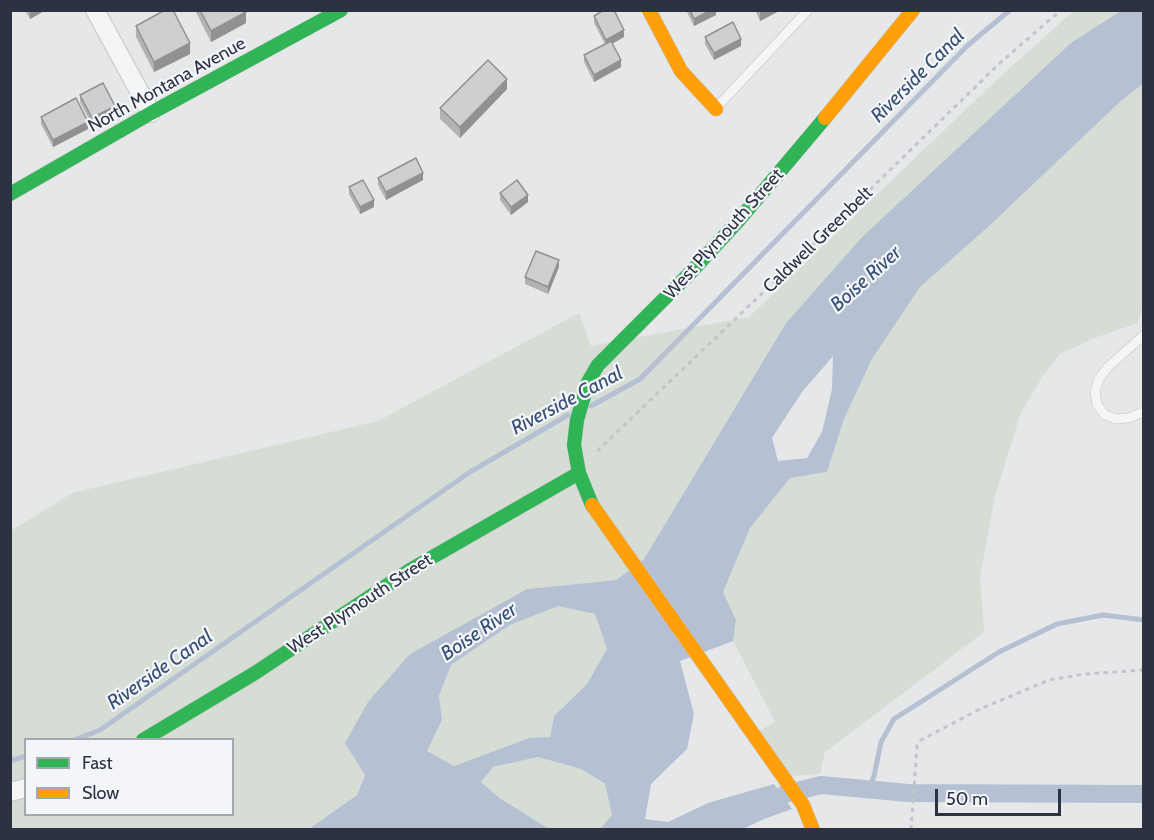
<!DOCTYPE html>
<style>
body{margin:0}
#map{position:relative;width:1154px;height:840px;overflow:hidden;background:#e5e7e9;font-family:Cabin,sans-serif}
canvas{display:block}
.frame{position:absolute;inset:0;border:12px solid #2c3242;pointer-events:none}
.legend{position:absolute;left:24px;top:738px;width:210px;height:78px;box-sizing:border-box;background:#f3f5f8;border:2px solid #a3a7af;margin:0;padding:8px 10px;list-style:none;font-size:18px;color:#2c3242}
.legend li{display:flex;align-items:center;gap:12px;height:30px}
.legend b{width:30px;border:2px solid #a3a7af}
.scale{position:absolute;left:935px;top:789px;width:126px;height:27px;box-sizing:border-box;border:3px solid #2c3242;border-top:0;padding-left:8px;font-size:18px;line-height:21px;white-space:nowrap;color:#2c3242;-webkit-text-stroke:4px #f3f5f8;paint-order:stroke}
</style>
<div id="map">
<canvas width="1154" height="840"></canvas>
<div class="frame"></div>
<ul class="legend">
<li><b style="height:8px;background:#30b455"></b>Fast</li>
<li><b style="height:8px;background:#ff9f0a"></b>Slow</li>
</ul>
<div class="scale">50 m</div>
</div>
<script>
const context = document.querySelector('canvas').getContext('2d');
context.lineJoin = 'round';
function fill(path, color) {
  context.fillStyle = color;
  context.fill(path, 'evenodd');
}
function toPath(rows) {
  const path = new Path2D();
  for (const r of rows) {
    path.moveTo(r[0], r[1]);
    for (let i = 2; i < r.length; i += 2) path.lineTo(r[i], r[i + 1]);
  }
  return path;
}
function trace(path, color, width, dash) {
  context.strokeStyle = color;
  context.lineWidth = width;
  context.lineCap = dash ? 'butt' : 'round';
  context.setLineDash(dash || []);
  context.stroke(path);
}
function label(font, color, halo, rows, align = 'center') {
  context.font = font + ' Cabin,sans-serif';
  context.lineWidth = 4.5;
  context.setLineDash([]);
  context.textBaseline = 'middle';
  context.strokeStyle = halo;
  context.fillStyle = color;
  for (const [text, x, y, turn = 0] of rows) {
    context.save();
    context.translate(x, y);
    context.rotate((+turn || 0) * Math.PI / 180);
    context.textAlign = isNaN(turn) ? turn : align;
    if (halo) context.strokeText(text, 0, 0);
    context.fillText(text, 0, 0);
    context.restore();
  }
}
fill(toPath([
 [1074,11,1121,11,1072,42,862,237,786,323,644,559,616,580,527,589,410,654,357,795,307,829,11,830,11,531,72,493,378,421,579,313,591,346,749,317,1004,73],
 [26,740,232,740,232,814,26,814],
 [1143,84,1143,304,1138,323,1097,337,1060,354,1043,376,1021,412,995,496,980,577,984,632,825,752,820,774,791,776,759,731,775,722,733,641,736,620,723,592,750,528,790,478,827,471,844,419,872,359,920,287,988,227,1122,100],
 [558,606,595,614,607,649,587,684,554,716,550,738,529,738,454,766,427,751,442,720,439,697,451,665,510,625],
 [538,757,581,769,605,785,612,815,600,829,554,829,546,827,501,799,481,782,493,767]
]), '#d5ddd5');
fill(toPath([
 [1121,11,1143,11,1143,84,1122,100,988,227,920,287,872,359,844,419,827,472,790,478,750,528,723,592,736,620,733,641,680,661,694,714,687,749,651,784,645,819,668,822,708,803,774,784,792,809,764,819,743,829,600,829,612,815,605,784,581,769,538,757,493,767,481,782,501,799,546,827,554,829,307,830,357,795,365,775,345,743,368,702,410,654,527,589,616,580,644,559,786,323,862,237,1072,42],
 [833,356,832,389,822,432,807,458,778,461,772,438,802,392],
 [558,606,595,614,607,649,587,684,554,716,550,737,529,738,454,766,427,751,442,720,439,696,451,665,510,625]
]), '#b5c1d3');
trace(toPath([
 [591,406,640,379,967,46,1010,10],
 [74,740,100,730,470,472,568,415],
 [10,761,26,756],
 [869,789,874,776,881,742,894,719,999,652,1057,624,1103,615,1144,620]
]), '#b5c1d3', 5);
trace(toPath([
 [785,794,821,785,908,793,1144,794]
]), '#b5c1d3', 18);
const lane = toPath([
 [717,107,808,10],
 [1144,335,1108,367,1099,379,1095,391,1097,405,1105,415,1116,419,1128,418,1144,412]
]);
const street = toPath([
 [95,10,151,113],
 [10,792,26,788]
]);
const fast = toPath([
 [10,194,151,113,341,10],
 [592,505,579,473,574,445,577,420,588,382,598,365,691,272,739,220,825,118],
 [143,740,255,673,410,570,579,473]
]);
const slow = toPath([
 [649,10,681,71,716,109],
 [825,118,913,10],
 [592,505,803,805,813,830]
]);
trace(lane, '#c3c5c7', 10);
trace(street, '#c3c5c7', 20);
trace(fast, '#c3c5c7', 15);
trace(slow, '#c3c5c7', 15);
trace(toPath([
 [597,451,818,240,1001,62,1061,10],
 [911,830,917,746,921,740,980,709,1049,680,1085,674,1144,670]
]), '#c4c5c9', 3, [4.5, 4.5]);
trace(lane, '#f4f5f6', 9);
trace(street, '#f4f5f6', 18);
trace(fast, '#30b455', 14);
trace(slow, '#ff9f0a', 14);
fill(toPath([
 [25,10,46,10,30,19],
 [195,10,245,10,246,23,211,42],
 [686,10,716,10,716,15,694,26],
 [755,10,781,10,760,21],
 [594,16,624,37,612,44,621,67,594,82,584,62,584,55,605,44,594,23],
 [136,26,190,54,154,72,136,37],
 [705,37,741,46,714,60,705,44],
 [507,89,460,138,440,119,440,108],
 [80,95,115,113,92,125,80,102],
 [41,117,88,129,53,147,41,124],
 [378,178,423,180,386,200,378,185],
 [349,187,374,207,360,214,349,194],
 [500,193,528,202,511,215,500,200],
 [559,267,548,294,525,284,525,277]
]), '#b0b2b4');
fill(toPath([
 [30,10,46,10,30,19],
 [711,10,716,10,716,15,694,26,694,19],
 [761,10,781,10,760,21,760,11],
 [246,12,246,23,211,42,211,31],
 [624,30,624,37,606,47,606,40],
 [741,39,741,46,714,60,714,53],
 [190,43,190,54,154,72,154,62],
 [621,60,621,67,594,82,594,75],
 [507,79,507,89,460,138,460,127],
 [115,106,115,113,92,125,92,118],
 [88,122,88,129,53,147,53,140],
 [423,173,423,180,386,200,386,192],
 [528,195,528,202,511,215,511,207],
 [374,200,374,207,360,214,360,207],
 [559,260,559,267,548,294,548,287]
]), '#909192');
const building = toPath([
 [165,10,173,10,190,43,154,62,136,26,165,10],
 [200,10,245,10,246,12,211,31,200,10],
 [604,10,614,10,624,30,606,40,594,16,604,10],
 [690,10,711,10,694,19,690,10],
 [733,22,741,39,714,53,705,37,733,22],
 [611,41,621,60,594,75,584,55,611,41],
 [488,60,507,79,460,127,440,108,488,60],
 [103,83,115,106,92,118,80,95,103,83],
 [76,98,88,122,53,140,41,117,76,98],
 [416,158,423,173,386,192,378,178,416,158],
 [363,180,374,200,360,207,349,187,363,180],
 [517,180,528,195,511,207,500,193,517,180],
 [536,251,559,260,548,287,525,277,536,251]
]);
fill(building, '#cdcfd1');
trace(building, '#909192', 1.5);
label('18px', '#2c3242', '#f3f5f8', [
 ["North Montana Avenue",167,85,-29],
 ["West Plymouth Street",724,234,-48],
 ["Caldwell Greenbelt",818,240,-44],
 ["West Plymouth Street",360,604,-33]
]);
label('italic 20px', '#374f75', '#f3f5f8', [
 ["Riverside Canal",918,76,-45],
 ["Boise River",866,279,-42],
 ["Riverside Canal",567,401,-28],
 ["Boise River",479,632,-34],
 ["Riverside Canal",160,670,-35]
]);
</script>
